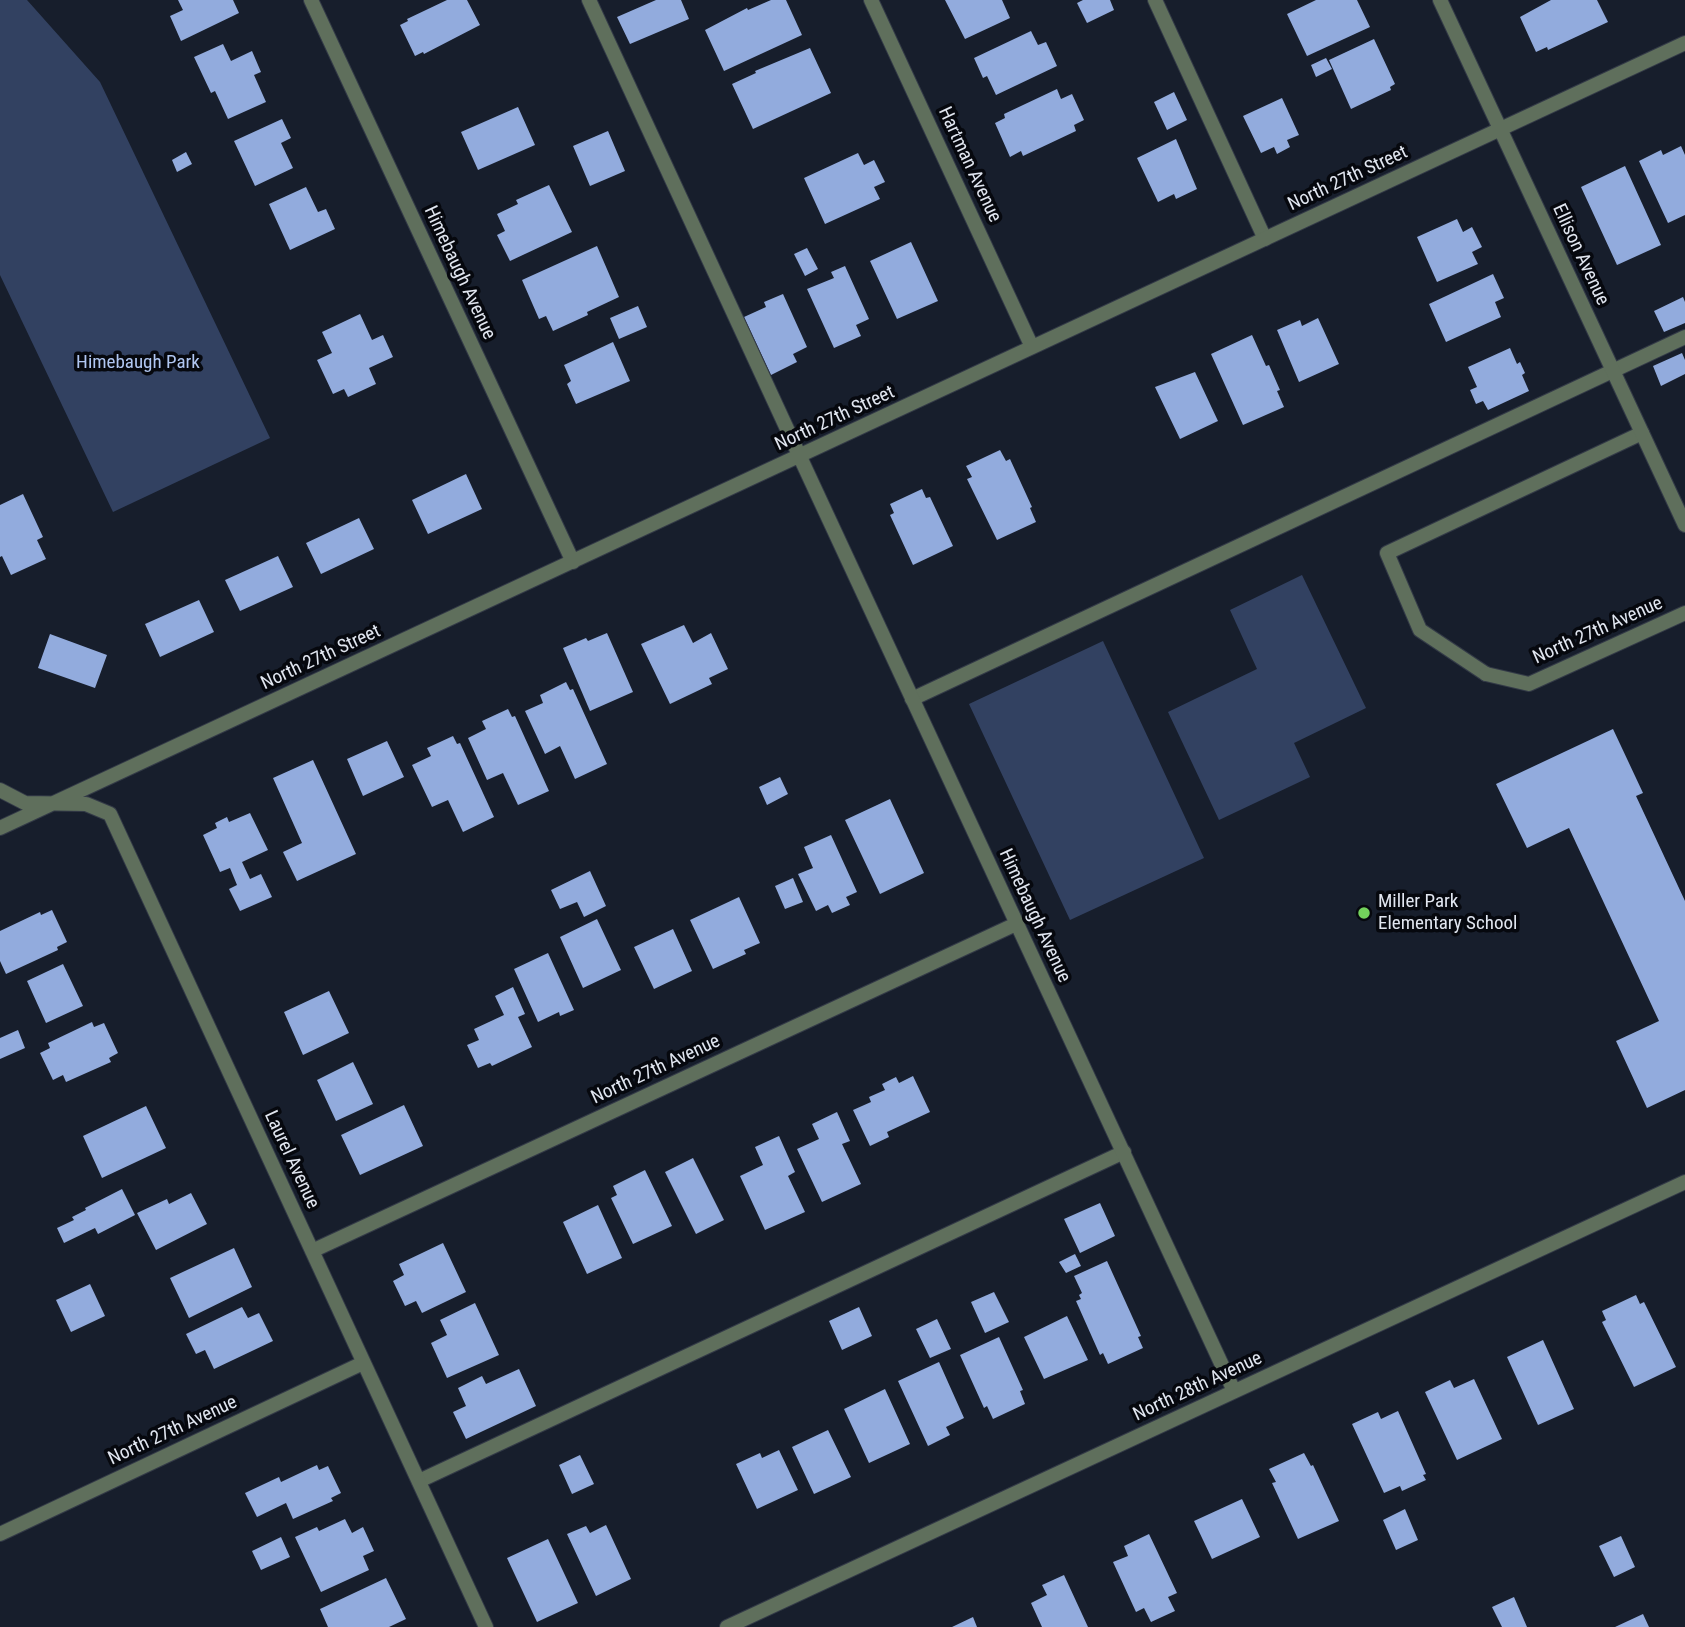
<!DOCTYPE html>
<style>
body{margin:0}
canvas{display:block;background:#171e2c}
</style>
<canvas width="1685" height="1627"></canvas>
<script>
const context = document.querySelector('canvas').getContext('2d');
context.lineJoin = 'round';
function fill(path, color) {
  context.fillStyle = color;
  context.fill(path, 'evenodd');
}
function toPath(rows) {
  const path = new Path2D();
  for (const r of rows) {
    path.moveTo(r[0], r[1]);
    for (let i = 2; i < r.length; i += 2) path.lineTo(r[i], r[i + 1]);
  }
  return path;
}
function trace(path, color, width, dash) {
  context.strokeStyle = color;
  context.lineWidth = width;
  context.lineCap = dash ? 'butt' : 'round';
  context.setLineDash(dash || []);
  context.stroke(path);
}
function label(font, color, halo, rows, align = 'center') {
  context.font = font + ' "Roboto Condensed",sans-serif';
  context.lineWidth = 7;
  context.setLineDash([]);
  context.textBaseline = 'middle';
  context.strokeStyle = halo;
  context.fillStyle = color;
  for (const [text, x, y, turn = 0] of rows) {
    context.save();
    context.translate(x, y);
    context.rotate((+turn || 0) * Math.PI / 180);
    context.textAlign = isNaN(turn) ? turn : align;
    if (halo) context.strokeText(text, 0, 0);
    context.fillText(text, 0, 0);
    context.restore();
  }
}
fill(toPath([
 [0,0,27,0,100,82,270,438,113,512,0,275],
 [1302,575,1366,708,1294,743,1310,777,1219,820,1168,712,1257,669,1230,610],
 [1103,641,1204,858,1070,920,969,704]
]), '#324161');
fill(toPath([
 [178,0,233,0,239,13,181,41,170,16,183,10],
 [447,0,467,0,480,25,424,54,423,52,415,56,400,25,408,21,407,19],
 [656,0,681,0,689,19,630,44,617,17],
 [771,0,786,0,802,35,724,71,705,30,747,8,748,10],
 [945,0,1002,0,1010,18,965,39],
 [1083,0,1110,0,1114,10,1087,23,1077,3],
 [1316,0,1357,0,1370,27,1307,56,1287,14],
 [1551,0,1597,0,1608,22,1548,50,1547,47,1536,52,1520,17],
 [1031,31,1038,45,1046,42,1057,66,996,95,987,76,983,78,974,58],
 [1374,39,1395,84,1390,87,1391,90,1351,109,1329,60],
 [223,44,231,61,252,51,261,72,254,75,266,102,228,119,215,91,211,93,194,57],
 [810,48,831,93,753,129,732,84,756,73,755,71],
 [1326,58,1332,69,1316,77,1311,65],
 [1057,89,1061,99,1072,94,1084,120,1074,125,1076,131,1023,156,1021,151,1010,157,995,123,1005,118,1004,114],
 [1174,92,1187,120,1167,130,1154,102],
 [1282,98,1299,135,1287,140,1290,147,1277,154,1274,147,1261,153,1243,116],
 [518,107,535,145,478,170,461,132],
 [282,119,291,138,281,143,293,168,255,186,234,141],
 [608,131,625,171,590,186,573,146],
 [1176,139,1197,189,1176,199,1174,194,1158,202,1137,158],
 [1681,146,1685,155,1685,215,1668,223,1639,161,1661,150,1663,155],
 [186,152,192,164,177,172,172,160],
 [858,153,864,165,874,160,885,182,874,187,880,199,825,224,804,178],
 [1625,166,1661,245,1617,265,1581,187],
 [549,185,572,232,510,261,497,235,505,231,497,214,518,204,516,200],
 [306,187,318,212,326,209,335,229,290,250,269,204],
 [1457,219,1463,232,1472,227,1482,247,1472,252,1478,264,1437,282,1417,237],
 [911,242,938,301,897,319,870,261],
 [597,246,619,297,587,312,588,315,553,331,546,316,539,319,522,280],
 [807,248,818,269,805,276,794,254],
 [845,266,869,319,856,325,861,336,834,348,807,289,834,278,831,272],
 [1493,274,1504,298,1495,302,1501,317,1446,342,1429,304],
 [783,294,807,347,793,354,797,362,771,375,744,317,766,307,764,302],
 [1683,297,1685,302,1685,323,1664,332,1654,311],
 [638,306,647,327,619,339,610,318],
 [360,314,372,340,383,335,393,357,369,368,376,384,348,397,344,389,333,394,317,360,332,353,322,332],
 [1318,318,1339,364,1299,382,1277,330,1300,320,1302,326],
 [1252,335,1266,366,1269,365,1280,390,1277,391,1284,407,1243,425,1211,354],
 [613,342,630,381,576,404,567,384,571,381,564,365],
 [1510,348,1517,364,1520,362,1525,373,1522,375,1529,391,1488,410,1483,401,1476,404,1470,390,1477,387,1468,367],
 [1682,353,1685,360,1685,374,1661,386,1653,366],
 [1195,372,1218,421,1180,439,1155,387],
 [1000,450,1006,461,1010,459,1032,507,1030,508,1036,522,997,540,967,479,972,477,966,466],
 [466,474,482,509,428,534,412,500],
 [922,489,926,498,930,497,953,546,913,565,890,515,894,513,890,504],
 [23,494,43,537,37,540,46,559,11,575,2,556,0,557,0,505],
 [359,518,374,549,321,574,306,543],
 [278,556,293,587,240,611,225,580],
 [199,600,214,632,160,657,145,624],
 [684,625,693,643,711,633,728,669,709,678,712,684,670,704,641,644],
 [607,633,633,692,590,711,563,648,586,638,588,641],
 [50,634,107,655,95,688,38,668],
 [566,682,570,690,573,689,607,764,575,779,560,746,545,754,525,711,543,703,540,695],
 [508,709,512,717,515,716,549,791,518,805,503,773,487,780,468,738,486,729,482,721],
 [1613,729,1643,793,1636,796,1685,901,1685,1090,1647,1108,1616,1041,1659,1021,1569,828,1527,848,1496,784],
 [453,736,457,744,460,743,494,817,463,832,448,800,432,807,412,765,431,756,427,748],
 [387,741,404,777,363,796,347,759],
 [313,760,356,854,297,881,283,852,302,843,273,778],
 [780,777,788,794,767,805,759,787],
 [890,799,924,873,880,894,845,820],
 [250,813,268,850,242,862,250,879,261,874,272,897,240,911,229,889,237,885,230,868,220,872,203,835,217,828,215,823,227,817,229,822],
 [831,835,857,892,846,897,850,905,832,913,828,905,816,911,798,874,813,868,804,847],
 [590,871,606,906,584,917,577,902,560,909,551,890],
 [793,878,803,902,785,909,775,886],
 [739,897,760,943,744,950,746,954,713,969,690,920],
 [52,910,67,942,57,947,58,950,6,974,0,961,0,931,40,912,41,915],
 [597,919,621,970,583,988,560,937],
 [673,929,692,971,654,989,634,947],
 [548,953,574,1010,560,1016,559,1012,538,1022,514,969],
 [63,964,83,1006,46,1023,27,981],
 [513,987,525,1014,518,1017,532,1047,492,1066,490,1063,478,1068,467,1045,479,1040,474,1029,504,1015,495,996],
 [329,991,349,1033,303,1055,284,1012],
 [92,1022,94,1027,104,1023,118,1053,109,1058,111,1062,66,1082,63,1075,53,1080,40,1053,50,1048,48,1043],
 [18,1030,25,1048,0,1059,0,1038],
 [353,1062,373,1104,336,1121,317,1080],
 [913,1076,930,1112,887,1132,889,1137,870,1146,853,1110,871,1102,869,1097,885,1090,882,1084,896,1077,899,1083],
 [404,1105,423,1146,360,1175,341,1135],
 [146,1106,166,1148,102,1178,83,1136],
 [837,1112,850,1141,842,1144,861,1184,822,1202,797,1149,819,1139,812,1124],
 [779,1136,795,1172,788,1176,805,1212,765,1230,740,1176,763,1165,755,1147],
 [693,1158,724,1220,696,1234,665,1172],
 [645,1170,672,1226,633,1244,611,1198,617,1195,613,1186],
 [122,1189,135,1215,98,1234,95,1228,64,1243,57,1228,74,1220,72,1217,86,1210,85,1208],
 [191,1193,207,1224,156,1250,137,1213,167,1199,169,1204],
 [1100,1203,1115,1236,1080,1253,1064,1219],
 [598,1205,622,1258,587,1274,563,1222],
 [443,1243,466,1292,422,1313,416,1301,405,1306,393,1281,404,1275,399,1264],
 [234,1248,252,1287,189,1318,170,1278],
 [1075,1254,1081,1266,1066,1273,1059,1262],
 [1107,1261,1141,1336,1138,1337,1143,1348,1108,1364,1103,1353,1100,1355,1076,1301,1081,1299,1079,1295,1082,1293,1074,1276],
 [90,1284,105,1316,71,1332,56,1300],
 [994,1292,1009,1322,985,1333,971,1302],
 [1636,1295,1640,1304,1644,1302,1676,1367,1634,1387,1602,1322,1606,1320,1602,1311],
 [475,1303,499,1355,447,1378,431,1343,447,1335,440,1320],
 [242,1307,248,1318,259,1313,273,1341,214,1369,205,1350,196,1354,186,1334],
 [859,1307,872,1336,842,1350,829,1321],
 [1067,1316,1088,1360,1044,1379,1024,1337],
 [937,1319,951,1349,930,1358,916,1329],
 [999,1337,1023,1390,1020,1391,1025,1404,993,1419,987,1406,984,1408,960,1355],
 [1543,1340,1574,1409,1538,1425,1507,1357],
 [939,1362,964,1418,946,1427,950,1435,928,1446,898,1381],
 [519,1369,536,1406,466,1439,453,1412,466,1406,458,1388,482,1376,486,1384],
 [1474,1379,1502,1439,1457,1460,1425,1392,1450,1380,1454,1388],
 [885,1389,910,1444,869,1463,844,1409],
 [1398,1411,1426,1474,1423,1475,1426,1480,1402,1491,1400,1486,1384,1493,1352,1424,1378,1412,1381,1419],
 [828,1430,851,1477,814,1494,792,1447],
 [779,1450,798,1490,757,1509,736,1464,760,1453,762,1458],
 [1304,1453,1311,1466,1313,1465,1339,1521,1298,1539,1272,1483,1276,1482,1269,1469],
 [580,1455,594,1484,572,1494,559,1465],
 [317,1465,319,1470,328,1466,341,1493,331,1498,333,1501,293,1519,286,1503,257,1517,245,1493,279,1477,281,1482],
 [1242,1499,1260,1537,1212,1559,1194,1521],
 [1405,1509,1418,1540,1396,1550,1383,1520],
 [345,1519,352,1533,363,1527,374,1551,363,1556,369,1570,321,1592,295,1537,317,1527,319,1531],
 [606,1525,631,1579,596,1596,567,1534,586,1526,590,1533],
 [1149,1534,1177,1593,1168,1597,1175,1611,1151,1622,1144,1608,1136,1612,1113,1562,1128,1556,1124,1546],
 [1621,1536,1635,1567,1614,1577,1599,1546],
 [281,1537,290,1557,261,1570,252,1551],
 [548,1539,578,1603,537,1622,507,1558],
 [1064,1575,1088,1627,1042,1627,1031,1603,1047,1595,1042,1585],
 [386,1578,406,1619,389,1627,328,1627,320,1609],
 [1514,1597,1527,1627,1502,1627,1492,1607],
 [1643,1614,1649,1627,1615,1627],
 [973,1617,977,1627,952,1627]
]), '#92abdd');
const service = toPath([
 [589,0,800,457],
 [1155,0,1265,239],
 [1486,674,1420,630,1387,553,1642,433],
 [912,699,1685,337],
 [419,1481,1124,1152]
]);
const minor = toPath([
 [311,0,573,562],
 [871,0,1032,347],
 [1440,0,1685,525],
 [800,457,1234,1391],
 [1486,674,1529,684,1685,613],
 [0,790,25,803,86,804,110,814,486,1627],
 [0,828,1685,43],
 [312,1251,1016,924],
 [0,1534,363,1363],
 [727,1627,1685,1182]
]);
trace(service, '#333a47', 16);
trace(minor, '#333a47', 16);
trace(service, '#5f6f5c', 14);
trace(minor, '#5f6f5c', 14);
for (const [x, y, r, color] of [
 [1364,913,7,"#73d25c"]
]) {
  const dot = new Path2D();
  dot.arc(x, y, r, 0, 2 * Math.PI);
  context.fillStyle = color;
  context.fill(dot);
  trace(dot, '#06080e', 2.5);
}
label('19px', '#e1e6f0', '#06080e', [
 ["Hartman Avenue",969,165,65],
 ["North 27th Street",1348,179,-25],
 ["Ellison Avenue",1580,255,65],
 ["Himebaugh Avenue",459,273,65],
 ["North 27th Street",835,419,-25],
 ["North 27th Avenue",1598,631,-24],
 ["North 27th Street",321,658,-25],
 ["Himebaugh Avenue",1034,916,65],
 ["North 27th Avenue",656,1070,-25],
 ["Laurel Avenue",291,1160,65],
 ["North 28th Avenue",1198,1387,-25],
 ["North 27th Avenue",173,1431,-25]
]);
label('19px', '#b1c7f2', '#06080e', [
 ["Himebaugh Park",138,363]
]);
label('19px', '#e1e6f0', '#06080e', [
 ["Miller Park",1378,902],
 ["Elementary School",1378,924]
], 'left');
</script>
